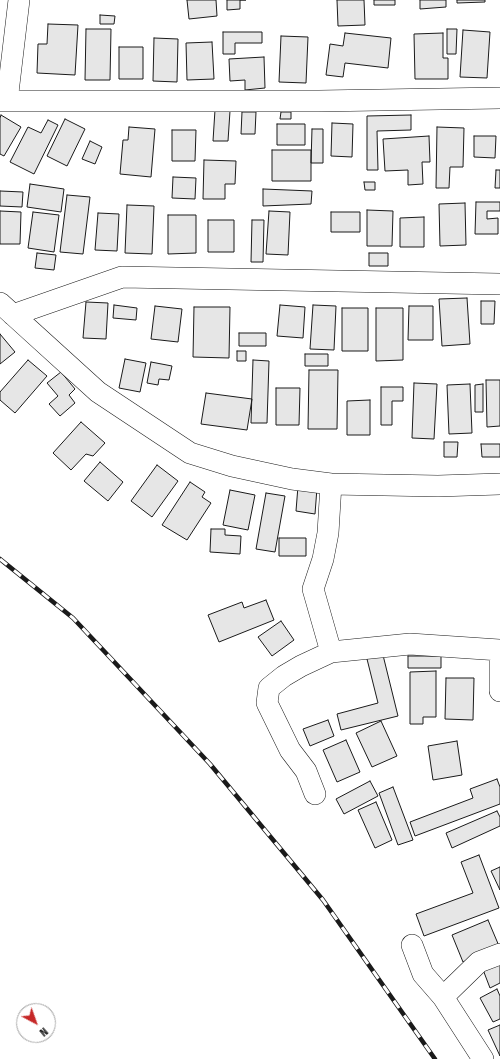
<!DOCTYPE html>
<style>
body{margin:0}
#map{position:relative;width:500px;height:1059px;overflow:hidden;background:#fff;font-family:"Fira Sans Condensed",sans-serif}
canvas{display:block}
.north{position:absolute;left:16px;top:1003px;width:40px;height:40px;box-sizing:border-box;background:#fff;border:1px solid #a3a3a3;border-radius:50%;rotate:139deg;font-size:11px;font-weight:700;line-height:16px;text-align:center;color:#1a1a1a}
.north::after{content:'';display:block;margin:auto;width:14px;height:18px;background:#c62828;clip-path:polygon(50% 0,100% 100%,50% 72%,0 100%)}
</style>
<div id="map">
<canvas width="500" height="1059"></canvas>
<div class="north">N</div>
</div>
<script>
const context = document.querySelector('canvas').getContext('2d');
context.lineJoin = 'round';
function fill(path, color) {
  context.fillStyle = color;
  context.fill(path, 'evenodd');
}
function toPath(rows) {
  const path = new Path2D();
  for (const r of rows) {
    path.moveTo(r[0], r[1]);
    for (let i = 2; i < r.length; i += 2) path.lineTo(r[i], r[i + 1]);
  }
  return path;
}
function trace(path, color, width, dash) {
  context.strokeStyle = color;
  context.lineWidth = width;
  context.lineCap = dash ? 'butt' : 'round';
  context.setLineDash(dash || []);
  context.stroke(path);
}
const building = toPath([
 [187,0,216,0,217,16,189,19,187,0],
 [227,0,246,0,240,0,240,9,227,10,227,0],
 [337,0,364,0,365,25,338,26,337,0],
 [374,0,395,0,395,5,374,5,374,0],
 [420,0,446,0,446,7,420,9,420,0],
 [457,0,485,0,485,2,457,3,457,0],
 [100,15,115,16,114,24,100,24,100,15],
 [48,24,78,25,75,75,37,73,38,44,47,44,48,24],
 [86,29,111,29,110,80,85,80,86,29],
 [447,29,457,29,456,54,447,54,447,29],
 [463,30,490,32,487,78,460,77,463,30],
 [223,32,262,32,262,43,235,43,235,54,223,54,223,32],
 [345,33,391,38,388,68,345,63,343,77,326,75,330,44,343,46,345,33],
 [443,33,443,58,448,58,448,79,415,79,414,34,443,33],
 [281,36,308,37,306,83,279,82,281,36],
 [154,38,178,39,177,82,153,81,154,38],
 [212,42,214,79,187,80,186,43,212,42],
 [119,47,143,47,143,79,119,79,119,47],
 [264,57,265,88,245,90,245,80,230,81,229,59,264,57],
 [215,110,230,111,228,141,213,141,215,110],
 [242,112,256,112,255,134,241,134,242,112],
 [281,112,291,112,291,119,280,119,281,112],
 [1,115,21,127,4,156,0,154,0,118,1,115],
 [411,115,411,130,377,131,378,170,367,170,367,116,411,115],
 [65,119,85,129,67,166,47,156,65,119],
 [48,120,58,125,34,174,10,162,28,127,41,133,48,120],
 [332,123,353,124,352,157,331,156,332,123],
 [277,124,305,124,305,145,277,145,277,124],
 [129,127,155,129,151,177,120,174,123,140,128,140,129,127],
 [437,127,464,128,463,167,450,167,449,188,436,188,437,127],
 [312,129,323,129,323,163,311,163,312,129],
 [172,130,196,130,195,161,172,161,172,130],
 [429,136,430,162,422,162,423,184,408,185,408,170,385,171,383,139,429,136],
 [474,136,496,136,495,158,474,157,474,136],
 [90,141,102,147,95,164,82,159,90,141],
 [272,150,311,150,311,181,272,181,272,150],
 [204,160,236,161,235,184,225,184,225,199,203,199,204,160],
 [496,170,500,170,500,188,495,188,496,170],
 [173,177,196,178,195,199,172,198,173,177],
 [364,182,375,182,375,190,365,190,364,182],
 [30,184,64,189,61,212,27,207,30,184],
 [263,189,312,191,311,204,263,206,263,189],
 [0,191,23,192,22,207,0,206,0,191],
 [67,195,90,197,83,254,60,252,67,195],
 [476,202,500,202,500,211,487,211,487,219,498,218,498,234,475,234,476,202],
 [465,203,466,245,440,246,439,204,465,203],
 [127,205,154,206,152,254,125,253,127,205],
 [367,210,393,211,392,246,367,246,367,210],
 [0,211,21,212,20,244,0,244,0,211],
 [269,211,290,212,288,255,266,254,269,211],
 [33,212,59,215,54,252,28,248,33,212],
 [331,212,360,212,360,232,331,232,331,212],
 [98,213,119,214,117,251,95,250,98,213],
 [168,215,196,215,196,253,168,254,168,215],
 [424,217,424,247,400,247,400,218,424,217],
 [208,220,234,220,234,252,208,252,208,220],
 [252,220,264,220,263,262,251,262,252,220],
 [37,253,56,255,54,270,35,268,37,253],
 [369,253,388,253,388,266,369,266,369,253],
 [467,298,470,344,442,346,439,299,467,298],
 [481,301,495,301,494,324,481,324,481,301],
 [86,302,108,303,106,339,83,338,86,302],
 [114,305,137,308,136,320,113,318,114,305],
 [280,305,305,307,303,338,277,336,280,305],
 [313,305,336,306,334,350,310,349,313,305],
 [155,306,182,309,178,342,151,339,155,306],
 [409,306,433,306,433,340,408,340,409,306],
 [194,307,230,307,229,358,193,357,194,307],
 [342,308,368,308,368,351,342,351,342,308],
 [376,308,403,308,403,360,376,361,376,308],
 [239,333,266,333,266,346,239,346,239,333],
 [0,334,15,352,0,364,0,334],
 [237,351,246,351,246,361,237,361,237,351],
 [305,354,328,354,328,366,305,366,305,354],
 [125,359,146,363,140,392,119,388,125,359],
 [28,360,47,376,15,413,0,400,0,392,28,360],
 [253,360,269,361,267,423,251,423,253,360],
 [151,362,172,366,169,380,159,379,158,385,147,383,151,362],
 [309,370,338,370,337,429,308,429,309,370],
 [61,372,75,389,69,395,75,403,60,416,49,404,58,396,47,383,61,372],
 [486,380,500,380,500,426,487,427,486,380],
 [414,383,437,384,434,439,412,438,414,383],
 [470,384,472,433,449,434,447,385,470,384],
 [483,384,483,412,475,412,475,385,483,384],
 [381,387,403,387,403,401,392,401,392,425,381,425,381,387],
 [276,388,300,388,299,425,276,425,276,388],
 [206,393,252,399,247,430,201,424,206,393],
 [370,400,370,435,347,435,347,401,370,400],
 [81,422,105,443,93,456,86,454,71,470,53,453,81,422],
 [444,442,458,442,457,457,444,457,444,442],
 [481,444,500,444,500,457,482,457,481,444],
 [100,462,123,482,108,501,84,481,100,462],
 [157,465,178,481,152,517,131,501,157,465],
 [190,482,205,492,202,497,211,503,187,540,162,525,190,482],
 [298,486,317,488,315,514,296,511,298,486],
 [230,490,255,495,248,530,223,525,230,490],
 [266,493,285,496,275,552,256,549,266,493],
 [211,529,225,529,225,535,241,536,240,554,210,552,211,529],
 [279,538,306,538,306,556,279,556,279,538],
 [266,600,274,620,219,642,208,615,242,602,244,608,266,600],
 [281,621,294,640,272,656,258,637,281,621],
 [382,651,398,716,341,730,337,714,378,703,366,655,382,651],
 [408,656,441,656,441,668,408,668,408,656],
 [436,671,436,717,423,717,423,724,410,724,410,672,436,671],
 [446,678,474,678,473,720,445,719,446,678],
 [328,720,334,736,310,746,303,729,328,720],
 [381,721,397,756,372,767,356,733,381,721],
 [346,740,360,772,337,782,323,750,346,740],
 [457,741,462,775,433,780,428,746,457,741],
 [497,779,500,787,500,804,415,836,410,822,473,798,470,789,497,779],
 [370,781,378,796,344,814,336,799,370,781],
 [393,787,413,840,398,845,379,793,393,787],
 [376,802,392,840,375,848,358,810,376,802],
 [497,811,500,817,500,826,452,848,446,833,497,811],
 [479,855,499,908,424,936,416,914,473,893,461,862,479,855],
 [500,867,500,890,491,871,500,867],
 [488,920,499,946,463,962,452,935,488,920],
 [500,959,500,983,490,988,482,967,500,959],
 [497,989,500,996,500,1019,493,1022,480,998,497,989],
 [500,1025,500,1056,488,1030,500,1025]
]);
fill(building, '#e6e6e6');
trace(building, '#1a1a1a', 1);
const minor = toPath([
 [0,101,319,101,500,98],
 [7,101,19,0],
 [0,303,98,392,190,453,232,466,292,479,331,484,438,486,500,484],
 [13,315,122,277,500,284],
 [500,650,500,691],
 [331,652,410,644,500,650],
 [315,794,306,771,290,750,267,703,269,688,284,676,301,666,331,652,313,589,323,559,328,533,331,484],
 [412,945,423,974,443,997,483,1059],
 [443,997,479,962,500,954]
]);
trace(minor, '#1a1a1a', 22);
trace(minor, '#fff', 21);
const rail = toPath([
 [0,559,73,618,210,764,323,900,435,1059]
]);
trace(rail, '#1a1a1a', 4.5);
trace(rail, '#fff', 3, [9]);
</script>
